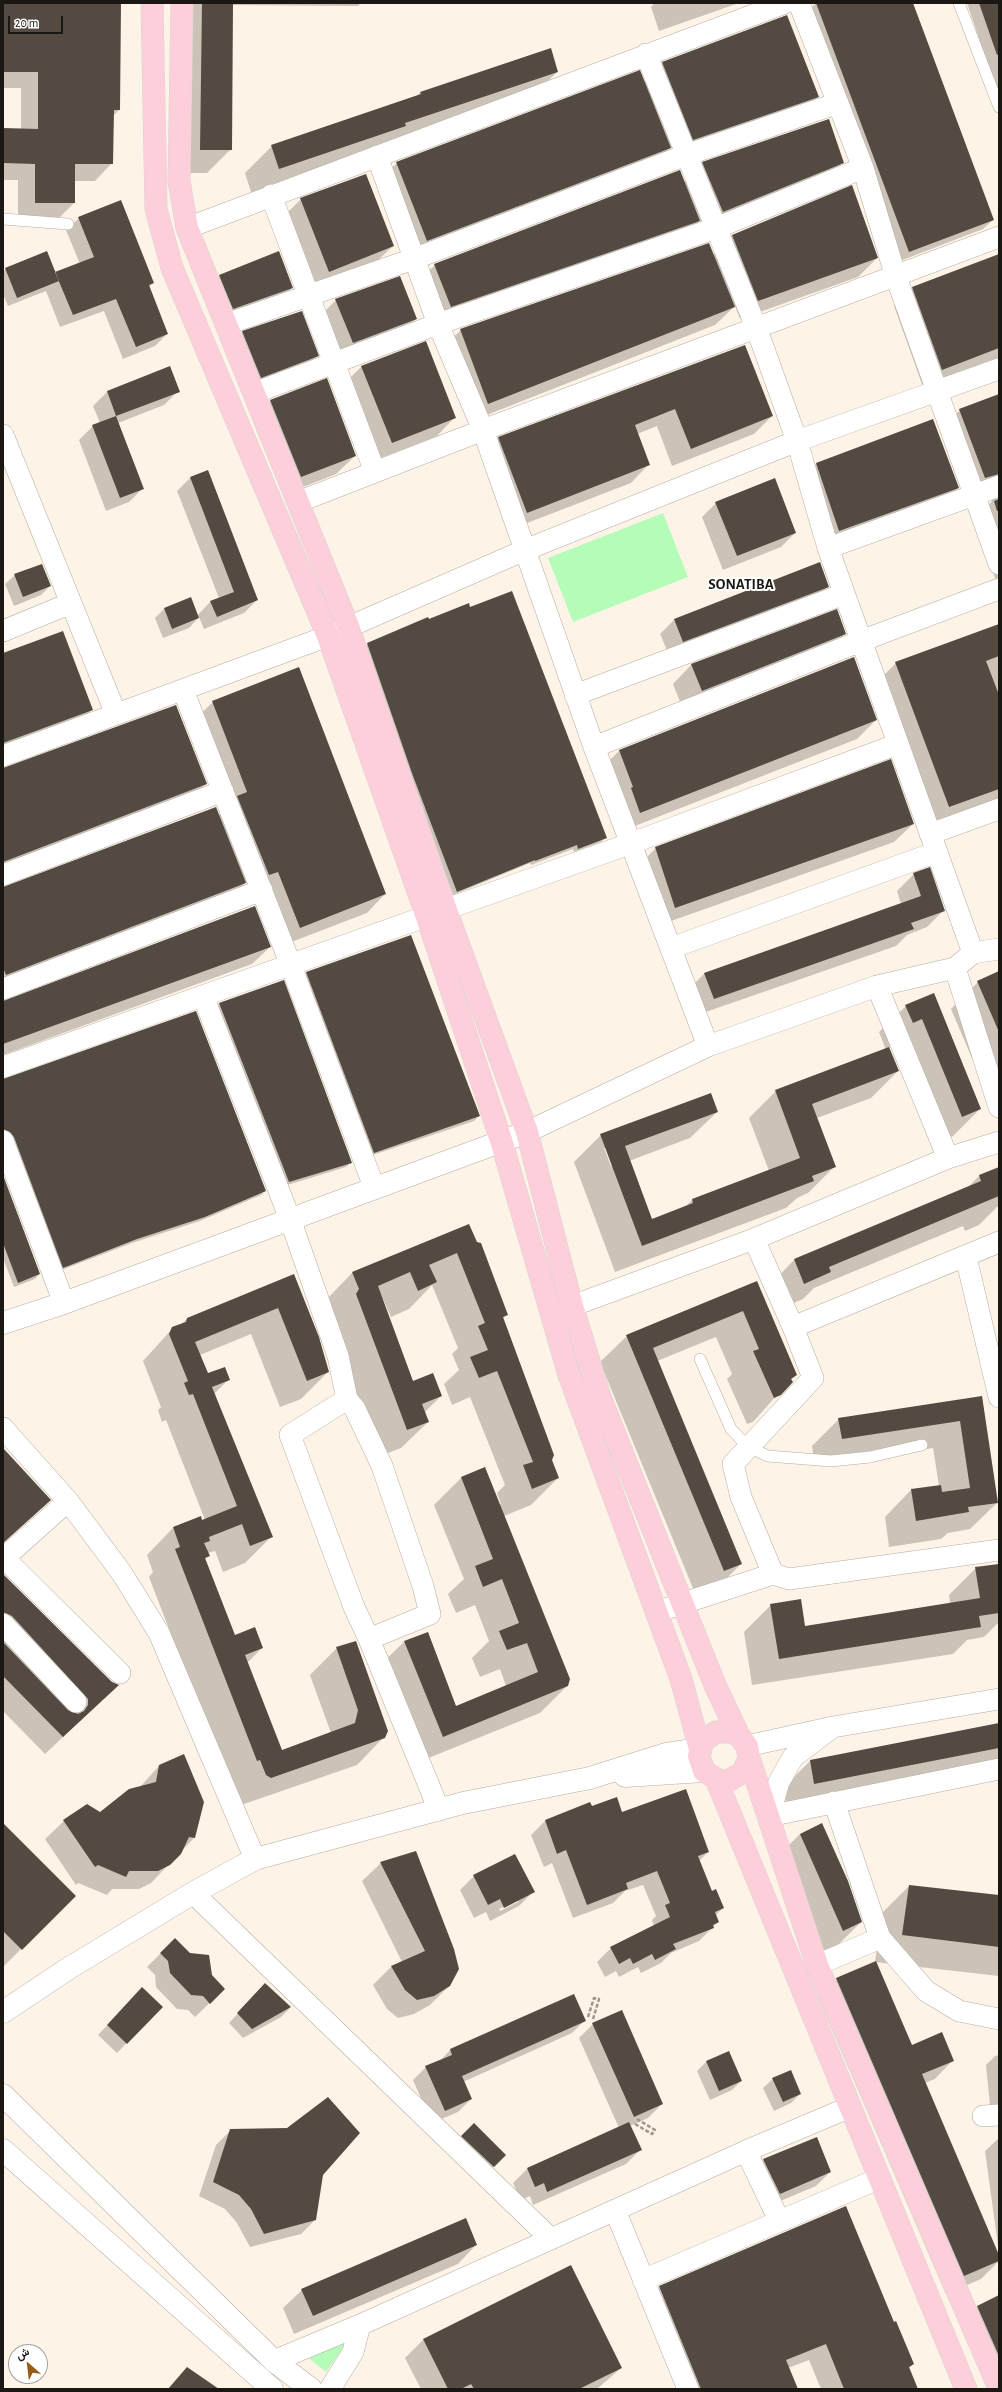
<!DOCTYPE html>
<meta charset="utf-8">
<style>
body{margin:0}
#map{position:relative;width:1002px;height:2392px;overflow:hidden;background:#fef3e7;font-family:"Alegreya Sans",Vazirmatn,sans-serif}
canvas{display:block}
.frame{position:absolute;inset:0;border:4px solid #1b1713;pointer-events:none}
.north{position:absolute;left:8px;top:2344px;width:40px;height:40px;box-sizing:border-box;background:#fff;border:1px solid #a4a2a1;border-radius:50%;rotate:332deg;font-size:11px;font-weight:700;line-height:16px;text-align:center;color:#1b1713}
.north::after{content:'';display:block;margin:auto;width:14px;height:18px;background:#955b19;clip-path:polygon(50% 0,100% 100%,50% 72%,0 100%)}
.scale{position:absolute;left:8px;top:16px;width:55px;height:18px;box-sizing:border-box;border:2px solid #1b1713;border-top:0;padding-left:5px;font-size:12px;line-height:14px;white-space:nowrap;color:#1b1713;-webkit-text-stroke:3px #fff;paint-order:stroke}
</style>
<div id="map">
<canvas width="1002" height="2392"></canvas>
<div class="frame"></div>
<div class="north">ش</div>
<div class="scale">20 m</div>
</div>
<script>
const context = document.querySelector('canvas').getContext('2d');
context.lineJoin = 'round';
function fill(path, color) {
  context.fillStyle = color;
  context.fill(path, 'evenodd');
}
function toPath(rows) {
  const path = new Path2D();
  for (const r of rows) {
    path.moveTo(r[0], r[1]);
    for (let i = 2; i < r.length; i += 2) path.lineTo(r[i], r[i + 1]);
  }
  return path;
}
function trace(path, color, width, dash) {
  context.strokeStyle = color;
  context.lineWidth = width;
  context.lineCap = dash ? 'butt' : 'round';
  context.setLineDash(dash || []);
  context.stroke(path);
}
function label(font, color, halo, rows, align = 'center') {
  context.font = font + ' "Alegreya Sans",sans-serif';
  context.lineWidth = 4;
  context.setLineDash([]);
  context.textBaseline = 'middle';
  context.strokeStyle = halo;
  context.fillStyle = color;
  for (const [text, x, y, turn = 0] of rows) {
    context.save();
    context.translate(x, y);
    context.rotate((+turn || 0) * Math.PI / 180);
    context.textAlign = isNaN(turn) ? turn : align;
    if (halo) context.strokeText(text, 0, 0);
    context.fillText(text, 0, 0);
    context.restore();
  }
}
fill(toPath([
 [663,513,688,577,573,622,548,558],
 [347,2342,326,2372,307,2357]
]), '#b6fcb9');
fill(toPath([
 [3,3,120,3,119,110,112,117,112,163,95,181,74,181,74,203,57,220,18,220,18,180,3,180,3,129,21,130,21,88,3,88],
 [178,3,361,3,358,6,232,5,231,149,207,173,177,173],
 [655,3,739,3,659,31,651,7],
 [816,3,912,3,993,220,983,229,900,261,807,12],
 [967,3,999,3,999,97],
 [663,63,818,97,799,115,675,158,671,147,651,166,409,259,378,181,397,163,643,82],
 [557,72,530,99,252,195,245,173,272,146,417,96,421,92],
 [843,162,824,181,704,230,700,220,681,239,433,325,416,283,435,265,684,182,703,163],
 [301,199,393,246,374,264,310,289,282,218],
 [79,218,153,283,149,287,167,334,155,346,123,359,104,311,60,327,46,291,8,306,3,294,3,272,6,269,55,274,80,264,66,230],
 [732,235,877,258,858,277,740,319,735,306,715,325,469,422,442,348,461,330,713,255],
 [999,255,999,359,923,387,894,306,913,288],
 [220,276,292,288,278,302,219,322,206,290],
 [336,300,416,319,402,333,338,357,322,314],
 [243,332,317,356,303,370,247,391,229,346],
 [745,346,772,416,754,434,672,466,657,426,637,434,649,464,631,483,509,530,481,456,499,438],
 [362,366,455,417,437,436,373,461,343,385],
 [169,368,178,391,164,405,118,423,143,488,129,502,106,511,79,440,93,426,100,423,93,406,107,392],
 [999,395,999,589,977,530,976,520,992,501,941,428,960,410],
 [271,401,355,456,336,474,283,495,252,419],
 [816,464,958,488,939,506,821,549,798,482],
 [208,471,257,600,244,613,204,629,199,617,189,628,163,638,155,618,165,608,197,616,211,601,219,598,177,491,190,478],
 [716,503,795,533,781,547,723,570,702,517],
 [820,563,828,586,814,601,669,655,660,634,674,620],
 [15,575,50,586,41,595,14,606,5,584],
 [837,611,845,634,826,652,683,709,673,684,691,665],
 [999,625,999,798,933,823,880,679,896,663],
 [368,644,606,837,601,842,574,852,573,849,531,865,530,863,453,895,409,781,363,648],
 [3,654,92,710,74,727,3,754],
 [213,702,385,894,367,913,281,946,246,882,227,901,3,986,3,888,218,816,228,807,194,720],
 [876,720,857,739,622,831,601,769,619,751],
 [3,768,7,768,206,784,188,802,3,872],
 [913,824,894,842,657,926,637,867,656,848],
 [914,874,944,910,927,927,907,935,896,946,697,1015,688,990,705,973,901,904,897,891],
 [270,947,252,964,3,1055,3,1002],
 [999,972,999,1122,951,1009,978,982],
 [307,973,479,1116,474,1121,370,1156,302,977],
 [283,981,351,1162,346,1167,284,1186,215,1008,219,1004],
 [934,994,980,1109,953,1136,935,1143,895,1045,888,1048,898,1071,871,1098,817,1118,835,1166,808,1193,797,1198,786,1208,615,1272,574,1162,601,1135,717,1112,690,1138,629,1161,651,1220,684,1208,692,1200,769,1171,749,1118,776,1091,886,1050,879,1032,906,1006],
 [604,1148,607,1148,613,1166,611,1166],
 [3,1080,265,1191,261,1195,200,1221,132,1243,59,1271,3,1135],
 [999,1168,999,1205,979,1225,965,1231,963,1226,814,1288,803,1299,777,1310,768,1287,794,1260,967,1188,979,1176],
 [3,1178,39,1274,35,1279,14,1287,3,1258],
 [469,1225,507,1314,502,1319,558,1478,531,1505,504,1516,567,1686,540,1713,416,1763,377,1668,404,1642,428,1633,456,1707,506,1686,500,1669,480,1677,472,1658,489,1641,475,1605,456,1613,448,1594,464,1579,434,1505,461,1478,485,1469,499,1505,501,1504,497,1493,505,1485,470,1397,452,1405,444,1384,459,1370,452,1354,458,1348,432,1285,409,1309,391,1317,383,1299,382,1300,413,1382,441,1396,424,1413,428,1422,401,1448,380,1456,329,1322,326,1300,352,1273],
 [293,1276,328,1372,301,1399,280,1407,251,1334,200,1355,207,1375,229,1379,214,1394,272,1536,245,1563,223,1572,215,1551,208,1553,208,1556,205,1559,235,1636,262,1648,247,1663,281,1751,331,1733,310,1675,337,1648,384,1737,357,1765,244,1804,239,1802,230,1787,149,1577,153,1572,147,1555,173,1528,205,1520,166,1420,162,1422,158,1410,161,1407,143,1361,173,1328,180,1325,187,1319],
 [756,1282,795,1375,753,1422,747,1424,727,1379,732,1374,716,1337,657,1361,741,1564,714,1591,697,1598,600,1362,627,1336],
 [982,1397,997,1503,970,1529,948,1533,941,1539,889,1547,885,1517,911,1490,939,1486,933,1448,815,1466,812,1446,839,1419],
 [3,1451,50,1500,3,1544],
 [999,1565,999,1622,984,1637,967,1640,953,1654,752,1685,744,1632,771,1605,804,1627,950,1604,949,1595,976,1568],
 [3,1577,111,1682,118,1685,45,1754,3,1711],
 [999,1724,999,1769,788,1810,783,1788,810,1761],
 [159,1766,194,1838,151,1883,139,1889,112,1889,107,1895,78,1883,76,1885,45,1839,64,1821,101,1813,140,1787],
 [589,1803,591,1807,622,1813,708,1852,699,1861,711,1892,723,1908,715,1916,718,1922,699,1941,671,1953,661,1963,641,1973,638,1967,619,1977,616,1971,605,1977,597,1962,611,1948,654,1926,652,1920,656,1916,643,1885,625,1891,613,1903,573,1918,552,1863,544,1867,531,1835,545,1821],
 [3,1824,74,1896,3,1967],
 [822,1825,861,1922,834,1949,816,1957,773,1861,800,1834],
 [381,1863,449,1986,430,2005,414,2014,398,2018,387,2009,373,1985,392,1966,402,1962,362,1881],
 [474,1876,533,1892,519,1906,490,1921,486,1912,474,1918,460,1890],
 [518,1900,518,1902,500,1911,499,1909],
 [909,1886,999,1896,999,1976,875,1962,882,1913],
 [175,1939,224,1989,195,2017,188,2010,177,2009,156,1987,155,1975,147,1967],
 [837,1979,911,2046,953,2060,935,2079,925,2083,999,2261,981,2279,946,2294,818,1997],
 [265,1985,290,2008,281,2017,243,2038,229,2023],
 [574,1995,585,2020,572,2033,463,2082,471,2099,458,2112,432,2123,413,2080,426,2067,440,2061,450,2050],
 [133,1998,161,2007,117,2053,98,2035],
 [593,2024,662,2104,648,2118,630,2126,640,2150,626,2164,533,2205,530,2196,521,2200,513,2183,527,2169,619,2128,579,2038],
 [999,2055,999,2104,990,2105,986,2065,995,2056],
 [706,2062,741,2081,732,2090,710,2100,697,2071],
 [773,2079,800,2094,791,2103,774,2111,763,2088],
 [474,2124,505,2155,484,2176,453,2145],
 [231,2130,315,2220,301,2234,250,2247,237,2223,225,2209,199,2196,216,2145],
 [999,2138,999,2253,985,2151],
 [764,2160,830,2172,816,2186,766,2207,750,2174],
 [476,2245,458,2264,294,2334,283,2308,302,2290],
 [660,2287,893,2324,913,2364,908,2369,917,2389,821,2389,809,2360,788,2368,797,2389,678,2389,643,2303],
 [999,2296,999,2387,969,2316,978,2307],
 [424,2339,621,2368,597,2389,421,2389,405,2358]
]), '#0003');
fill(toPath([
 [3,3,121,3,120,110,114,110,113,164,75,164,75,203,35,203,35,164,3,163,3,128,38,129,38,72,3,72],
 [202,3,233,3,232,150,200,150],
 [816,3,913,3,994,220,909,252],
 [979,3,999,3,999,54,997,55],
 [787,15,819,97,693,140,662,62],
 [551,48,558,72,405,123,406,126,279,169,271,145,421,94,420,92],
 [640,70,671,148,427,241,396,162],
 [829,119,844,163,723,212,702,162],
 [680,170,700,221,451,307,434,264],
 [366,174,394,246,329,272,300,198],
 [852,185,878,258,758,301,732,235],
 [121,200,154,283,149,285,168,334,136,347,116,299,73,315,55,272,94,257,78,217],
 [709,243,735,307,488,404,460,329],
 [47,251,59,281,17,298,5,268],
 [279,251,293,288,233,309,219,275],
 [999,254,999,348,942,370,912,287],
 [400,276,417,319,353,343,335,299],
 [302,311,319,356,261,378,242,331],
 [426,341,456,418,392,443,361,366],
 [745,345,773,416,691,449,675,409,635,425,650,465,527,513,498,437],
 [170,366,180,392,116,416,107,391],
 [327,378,356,456,301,477,270,400],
 [999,394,999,474,985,478,959,409],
 [116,416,144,489,120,498,92,425],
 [933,419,959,488,839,531,816,463],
 [208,470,258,600,217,617,210,601,234,592,190,477],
 [775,478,796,533,737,556,715,502],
 [999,499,999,511,997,511,994,501],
 [820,562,829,587,683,642,674,619],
 [42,564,51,586,23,597,14,574],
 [512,591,607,838,578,849,577,845,535,861,535,860,457,892,413,776,367,643,428,617,429,619,469,603,470,607],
 [191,597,199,618,172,629,164,608],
 [837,609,846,634,702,691,691,664],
 [999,624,999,656,986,661,999,695,999,789,949,807,895,662],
 [63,631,93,710,3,743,3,653],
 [854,657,877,720,640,813,631,788,633,787,619,750],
 [299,667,386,894,300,928,278,872,269,875,237,796,247,792,212,701],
 [176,705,207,784,3,862,3,768],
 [891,759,914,824,675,908,655,847],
 [216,807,246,883,6,975,3,968,3,887],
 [930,867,945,911,911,923,914,929,714,999,704,973,921,896,913,873],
 [255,906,271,947,3,1044,3,1001],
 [411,935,480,1116,374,1153,306,972],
 [999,971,999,1032,977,981],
 [284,980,352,1163,289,1182,219,1003],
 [934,993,981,1109,962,1117,922,1019,913,1023,905,1005],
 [196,1011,266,1191,205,1217,137,1239,63,1268,14,1137,10,1132,3,1129,3,1079],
 [889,1047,899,1071,812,1104,836,1167,812,1176,814,1181,642,1246,600,1134,711,1093,718,1112,625,1146,652,1219,693,1203,692,1199,800,1158,775,1090],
 [999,1167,999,1196,829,1267,831,1272,804,1284,794,1259,981,1181,979,1175],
 [3,1175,40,1274,18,1283,3,1243],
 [469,1224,477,1242,481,1243,508,1315,503,1317,554,1455,552,1460,559,1478,532,1489,523,1465,533,1462,497,1371,479,1378,470,1357,488,1350,478,1326,485,1323,457,1253,429,1265,437,1282,418,1291,410,1272,378,1286,413,1381,433,1373,442,1396,422,1404,429,1422,407,1430,356,1294,359,1289,352,1272],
 [294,1274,319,1337,329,1372,307,1381,278,1308,195,1342,208,1373,225,1367,230,1380,212,1387,273,1537,250,1546,242,1524,209,1537,210,1541,204,1543,210,1556,205,1558,235,1635,255,1627,263,1648,245,1655,282,1750,355,1723,358,1710,336,1647,356,1641,388,1731,385,1738,271,1778,266,1775,260,1760,257,1761,175,1549,180,1547,173,1527,201,1516,202,1520,237,1506,193,1394,189,1395,184,1383,188,1381,169,1334,172,1327,186,1322,187,1318],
 [757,1281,797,1375,791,1379,793,1382,781,1395,774,1398,753,1351,759,1349,743,1311,653,1348,742,1564,724,1571,626,1335],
 [982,1396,998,1503,968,1507,969,1512,916,1521,911,1489,941,1485,942,1492,970,1488,960,1421,842,1439,838,1418],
 [3,1448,51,1500,3,1543],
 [485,1467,570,1679,568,1686,443,1737,404,1641,428,1632,456,1706,538,1672,527,1643,507,1650,499,1631,519,1623,502,1579,483,1587,475,1566,493,1559,461,1477],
 [999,1564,999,1613,979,1616,981,1627,779,1659,770,1604,801,1599,805,1626,980,1598,975,1567],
 [3,1574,112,1682,119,1685,63,1737,3,1676,3,1642,68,1710,78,1714,84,1711,88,1705,88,1699,12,1616,3,1612],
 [999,1723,999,1748,814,1784,810,1760],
 [184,1754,204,1802,195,1838,189,1837,181,1854,170,1865,158,1871,129,1871,126,1877,98,1865,95,1867,63,1820,87,1804,100,1812,129,1789,156,1782,159,1765],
 [686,1789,709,1852,698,1856,712,1891,716,1889,724,1908,715,1912,719,1922,713,1925,714,1928,673,1944,676,1949,655,1960,652,1954,633,1964,630,1958,619,1964,610,1947,670,1917,665,1905,670,1903,657,1871,626,1883,628,1889,587,1905,566,1850,557,1854,545,1820,590,1802,592,1806,617,1797,622,1812],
 [3,1823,76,1896,22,1950,3,1931],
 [822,1823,848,1881,862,1922,843,1931,800,1834],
 [416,1851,454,1949,459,1969,450,1986,434,1996,417,2000,405,1990,391,1966,425,1951,380,1862],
 [515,1854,535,1892,504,1908,500,1899,488,1905,473,1875],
 [909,1885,999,1895,999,1947,902,1935],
 [175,1938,190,1953,209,1955,212,1975,225,1989,210,2004,203,1996,191,1995,170,1973,168,1961,160,1953],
 [876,1961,912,2045,942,2032,954,2061,922,2074,999,2255,999,2261,964,2276,836,1978],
 [265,1983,291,2007,252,2029,237,2013],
 [142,1987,163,2007,127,2044,107,2025],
 [574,1994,586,2021,462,2076,472,2099,445,2111,425,2066,452,2055,450,2049],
 [622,2010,663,2104,634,2117,592,2023],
 [729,2051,742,2081,719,2091,706,2061],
 [791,2070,801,2094,783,2102,772,2078],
 [328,2097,360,2133,323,2175,316,2220,264,2234,251,2209,239,2195,213,2182,230,2129,287,2128],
 [629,2122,642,2150,547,2192,544,2183,535,2187,527,2168],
 [474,2123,506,2155,494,2167,461,2136],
 [817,2137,831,2172,780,2194,763,2159],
 [846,2206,894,2322,896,2321,914,2364,909,2367,918,2389,844,2389,826,2344,786,2360,798,2389,701,2389,659,2286],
 [466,2218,477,2245,313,2316,301,2289],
 [571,2265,622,2368,579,2389,474,2389,471,2384,461,2389,448,2389,423,2339],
 [999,2295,999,2356,977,2306],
 [187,2367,219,2389,168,2389]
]), '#534b41');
const service = toPath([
 [959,3,999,107],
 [3,219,68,224],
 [700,1359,731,1429,748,1447,768,1456,831,1461,870,1457,922,1445]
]);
const minor = toPath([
 [799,3,863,168,896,277,999,564],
 [646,54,756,327,797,441,828,548,973,953],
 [377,156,438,324,483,430,594,747,708,1046],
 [271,195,375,472],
 [187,228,785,3],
 [227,324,416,258,686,155,838,103],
 [254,393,438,324,716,228,863,168],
 [3,435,71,603],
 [298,502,483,430,999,237],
 [828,548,999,486],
 [3,631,71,603,116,714],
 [183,690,290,963,374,1187],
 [575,695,844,594],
 [594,747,861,641,999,589],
 [3,756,328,636,525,550,797,441,999,369],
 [930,834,999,809],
 [3,875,223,791],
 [671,948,937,852],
 [955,968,999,1107],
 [877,986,948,1158],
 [3,989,262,890],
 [203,996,290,1219,338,1356,347,1399,355,1409,382,1466,423,1586,430,1614,369,1639],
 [3,1067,632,843,898,744],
 [527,1132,708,1046,877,986,955,968,973,953,999,949],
 [3,1141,64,1303],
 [754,1239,793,1327],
 [966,1257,999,1397],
 [572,1306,754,1239,948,1158,999,1142],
 [347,1399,290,1435,354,1607,369,1639,439,1810],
 [3,1428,68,1501,121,1572,159,1633,255,1859],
 [4,1558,120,1673],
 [3,1559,68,1501],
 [773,1574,741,1497,733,1464,813,1378,793,1327,999,1242],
 [656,1612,773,1574,789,1579,999,1550],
 [3,1624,76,1702],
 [833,1727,793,1757,779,1782,769,1816,999,1769],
 [747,1746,833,1727,999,1699],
 [834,1802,880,1938,926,1991,959,2011,999,2019],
 [193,1893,551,2239],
 [817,1965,880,1938],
 [983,2116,999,2115],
 [746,2151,779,2220],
 [615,2210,688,2389],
 [643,2280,880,2178],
 [274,2361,360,2325,746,2151,850,2107],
 [330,2389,353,2352,360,2325]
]);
const tertiary = toPath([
 [3,1323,64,1303,527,1132],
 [625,1776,704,1771],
 [3,2012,66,1970,193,1893,255,1859,463,1803,590,1778,666,1754,700,1749]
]);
const secondary = toPath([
 [3,2095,274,2361,311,2389],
 [3,2150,272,2389]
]);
const primary = toPath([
 [152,3,156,209,172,268,328,636,427,917,501,1140,569,1375,681,1679,700,1749],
 [182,3,179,181,187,228,348,626,446,910,527,1132,572,1306,600,1397,715,1685,739,1736],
 [749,1758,743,1772,730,1780,723,1781,716,1779,704,1771,699,1756,703,1741,716,1732,732,1732,739,1736,747,1746,749,1758,817,1965,999,2388],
 [716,1779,966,2389]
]);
trace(service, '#b6aca1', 12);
trace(minor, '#b6aca1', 22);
trace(tertiary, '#b6aca1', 23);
trace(secondary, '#b6aca1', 23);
trace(primary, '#d6d5d5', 23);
trace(toPath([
 [588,2017,594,1998,599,1999,593,2019],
 [635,2124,652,2134,655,2130,637,2119]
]), '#9e968d', 2.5, [4, 2]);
trace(service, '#fff', 11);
trace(minor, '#fff', 21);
trace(tertiary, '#fff', 22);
trace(secondary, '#fff', 22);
trace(primary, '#fdcfda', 22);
label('bold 15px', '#1b1713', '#fff', [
 ["SONATIBA",741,584]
]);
</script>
